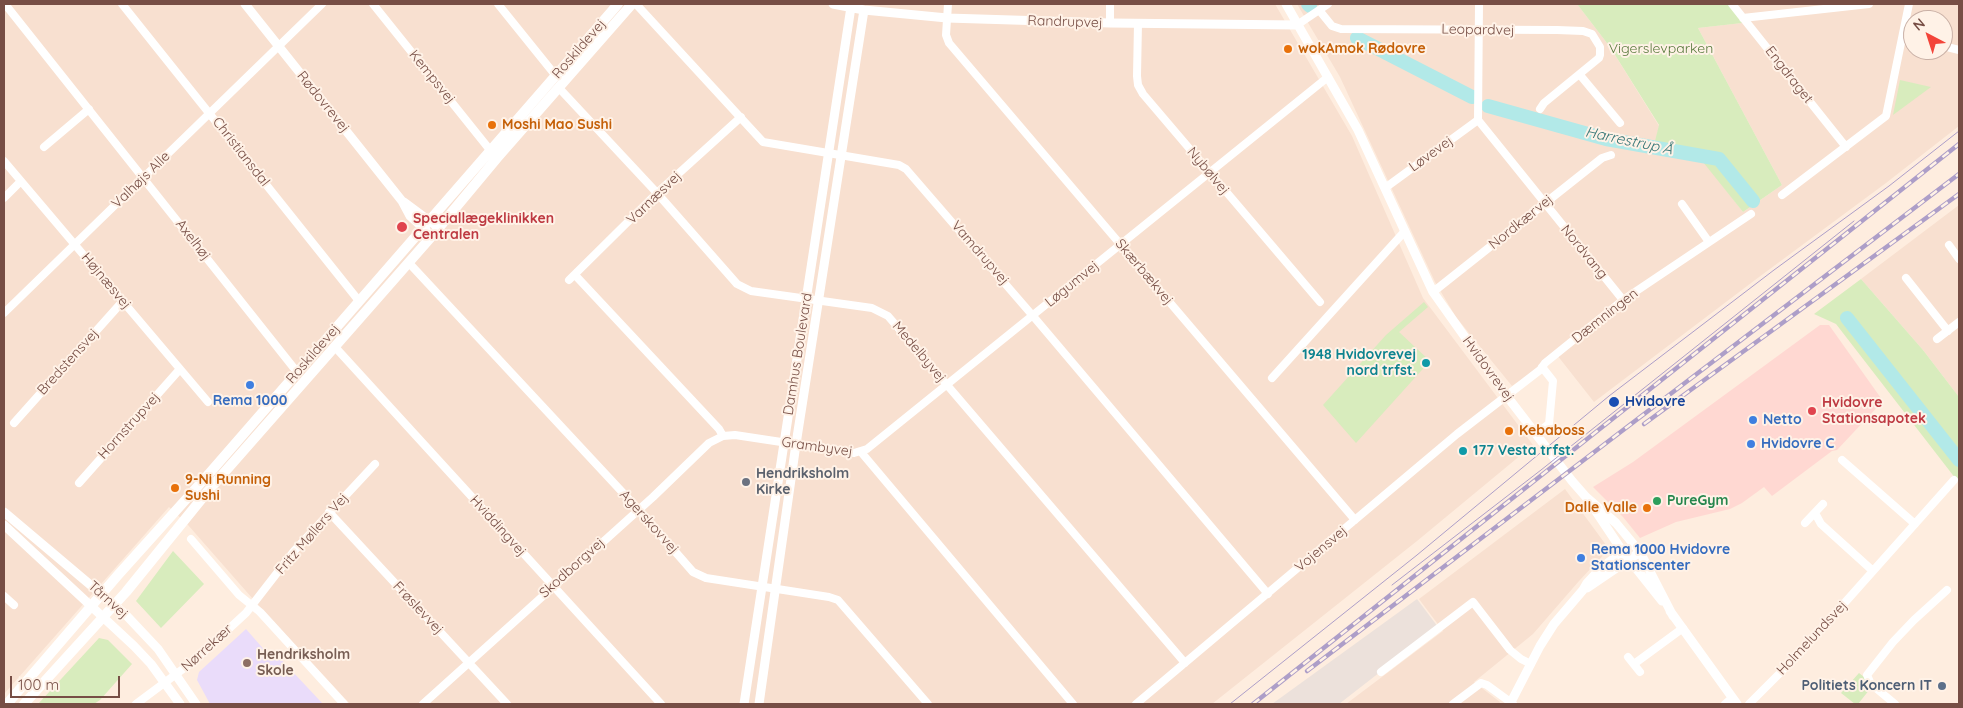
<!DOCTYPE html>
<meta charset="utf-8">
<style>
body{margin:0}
#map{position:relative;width:1963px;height:708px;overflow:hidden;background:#feeddf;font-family:Quicksand,sans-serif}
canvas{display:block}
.frame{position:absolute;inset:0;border:5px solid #774e45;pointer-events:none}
.north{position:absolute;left:1903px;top:10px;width:50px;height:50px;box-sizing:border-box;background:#fff2e7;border:1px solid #c9b0a6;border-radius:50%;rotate:320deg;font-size:14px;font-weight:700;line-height:20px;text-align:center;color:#774e45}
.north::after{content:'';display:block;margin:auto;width:18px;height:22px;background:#f34439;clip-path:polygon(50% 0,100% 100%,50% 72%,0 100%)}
.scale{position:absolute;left:10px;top:676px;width:110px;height:22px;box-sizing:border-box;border:2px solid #774e45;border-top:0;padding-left:6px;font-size:15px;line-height:18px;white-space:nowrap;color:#774e45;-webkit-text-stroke:4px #fff2e7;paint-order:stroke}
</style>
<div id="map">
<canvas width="1963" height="708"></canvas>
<div class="frame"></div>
<div class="north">N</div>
<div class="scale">100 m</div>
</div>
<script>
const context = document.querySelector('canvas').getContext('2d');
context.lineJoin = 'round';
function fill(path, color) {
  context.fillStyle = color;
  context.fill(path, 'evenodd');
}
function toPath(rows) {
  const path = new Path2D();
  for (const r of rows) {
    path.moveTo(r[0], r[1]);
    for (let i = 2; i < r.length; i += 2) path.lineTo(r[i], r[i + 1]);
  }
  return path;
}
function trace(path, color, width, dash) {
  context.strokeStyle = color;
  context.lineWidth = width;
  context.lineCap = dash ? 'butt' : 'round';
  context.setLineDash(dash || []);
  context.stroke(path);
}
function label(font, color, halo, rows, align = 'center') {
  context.font = font + ' Quicksand,sans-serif';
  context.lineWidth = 4;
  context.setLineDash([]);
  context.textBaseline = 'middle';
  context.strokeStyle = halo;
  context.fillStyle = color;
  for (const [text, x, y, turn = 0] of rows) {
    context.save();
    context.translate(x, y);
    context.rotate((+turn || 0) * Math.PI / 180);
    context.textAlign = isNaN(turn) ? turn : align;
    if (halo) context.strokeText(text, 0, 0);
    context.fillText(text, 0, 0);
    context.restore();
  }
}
fill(toPath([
 [4,4,1275,4,1352,136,1423,298,1533,445,1417,541,1212,704,350,704,260,607,188,525,169,507,4,694],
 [1297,4,1577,4,1610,47,1659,126,1653,153,1704,161,1743,212,1782,185,1698,28,1741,23,1728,4,1959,4,1959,126,1886,183,1755,280,1594,402,1557,355,1512,386,1456,317,1435,282,1340,77],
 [1913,20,1943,20,1943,50,1913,50],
 [1959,205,1959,397,1923,350,1861,279],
 [1565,489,1609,549,1579,581,1533,634,1474,682,1500,702,1499,704,1346,704,1443,631,1419,599]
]), '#f8e0d0');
fill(toPath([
 [1820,325,1829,325,1883,401,1837,450,1832,451,1772,496,1764,487,1742,503,1730,509,1676,522,1640,538,1623,517,1593,487,1633,462]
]), '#ffd8d2');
fill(toPath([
 [1417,599,1438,627,1339,704,1272,704]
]), '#ece1db');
fill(toPath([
 [246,629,267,653,276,654,323,704,210,704,197,680,199,672]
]), '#eadcfa');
fill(toPath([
 [1577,4,1728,4,1742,23,1698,28,1782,185,1743,212,1703,162,1652,153,1659,125,1610,47],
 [1900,80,1931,87,1893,115],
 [1861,279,1923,350,1959,397,1959,483,1836,324,1814,314],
 [1424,302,1428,307,1399,332,1430,361,1356,443,1323,405,1386,335],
 [173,551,204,584,161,628,136,601],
 [99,638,108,640,132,664,100,700,94,704,38,704],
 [1859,673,1864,677,1867,686,1870,689,1858,704,1855,704,1841,693]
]), '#d8ecbd');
trace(toPath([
 [1308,4,1310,6],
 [1357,38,1472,97],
 [1488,106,1606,139,1719,159,1753,201],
 [1847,318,1959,460]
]), '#b2e9e8', 14);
trace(toPath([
 [5,4,297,372],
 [122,4,359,301],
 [373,4,490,150],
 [498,4,556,76],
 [636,4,763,142,899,165,906,169,1033,316,1268,594],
 [948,4,946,35,949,43,1355,520],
 [1479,4,1478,120,1623,300],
 [1732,4,1846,147],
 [1319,10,1332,26,1341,29,1557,30,1583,31,1592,34,1600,47,1600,55,1599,58,1544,103,1540,109],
 [1743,18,1869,4],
 [1110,23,1110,4],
 [1138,23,1137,76,1138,85,1143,94,1320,302],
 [1297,25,1328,4],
 [1903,38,1913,40],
 [1943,46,1959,50],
 [1580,75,1620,123],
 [559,88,657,193,737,284,751,291,872,308,888,316,1185,663],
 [44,147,89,109],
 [4,161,208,402],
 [1385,188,1478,120],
 [1782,195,1886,116,1909,4],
 [4,198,21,181],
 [1682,204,1709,242],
 [1949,245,1959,259],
 [409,263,638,509,693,572,706,578,829,597,838,600,928,704],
 [575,275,719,429,723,436],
 [1906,278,1948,331],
 [569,280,657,193,741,117],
 [1433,292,1602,158,1611,155],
 [4,313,322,4],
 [1937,339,1959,322],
 [335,347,661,704],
 [1272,378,1405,231],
 [14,423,122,302],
 [1536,434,1549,424,1553,381,1542,367],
 [861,452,1073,704],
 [1842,460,1915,524],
 [79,483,180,369],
 [329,512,507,704],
 [1815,513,1821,524,1873,571],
 [1805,523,1823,504],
 [191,539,239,595,260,612,344,704],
 [4,596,14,605],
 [1628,657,1640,672],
 [1634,664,1683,628],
 [1381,672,1473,602,1510,650,1521,659,1531,664],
 [136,704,195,660,246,613,294,551,375,464],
 [423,704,653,497,709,443,723,436,735,435,854,453,867,449,1328,77],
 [1136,704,1457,434,1540,370,1545,363,1623,300,1751,214],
 [1453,704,1481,683,1487,685,1513,704],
 [1725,704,1732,698],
 [1749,704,1800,653,1954,480],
 [1895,704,1871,684,1867,675,1893,642,1914,620,1947,590]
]), '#fff', 8);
trace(toPath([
 [245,4,402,201,410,216,432,236],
 [833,4,864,10,947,18,1110,23,1297,25],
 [1286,4,1358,130,1433,292,1506,395,1572,481,1586,497,1616,523,1640,552,1673,616],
 [404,202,439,228],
 [1593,507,1623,552,1662,601],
 [4,512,126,615,158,649,196,704],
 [4,525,134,646,151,664,180,704],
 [1587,588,1640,552],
 [1670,611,1737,704],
 [744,704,851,7],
 [759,704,796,444,864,10],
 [1510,704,1540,646,1554,624,1583,590,1587,583,1601,568,1627,549]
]), '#fff', 9);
trace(toPath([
 [7,704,118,575,207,476,618,4],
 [24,704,126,592,208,491,432,236,497,158,632,4]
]), '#fff', 10);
trace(toPath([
 [1392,585,1541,470,1854,221],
 [1230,704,1417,555,1609,396,1774,270,1889,186,1959,131]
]), '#ad9ec8', 1);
const rail = toPath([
 [1644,424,1959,194],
 [1307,671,1959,174],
 [1253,704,1959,144]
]);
trace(rail, '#ad9ec8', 4.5);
trace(rail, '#fff2e7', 2.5, [8]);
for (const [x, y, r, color] of [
 [1288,49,5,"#e8710a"],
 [492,125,5,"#e8710a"],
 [402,227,6,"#e0444e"],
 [1426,363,5,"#0f9aa8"],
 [250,385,5,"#3f7fe0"],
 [1614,402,6,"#1a4fb4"],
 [1812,411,5,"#e0444e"],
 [1753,420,5,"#3f7fe0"],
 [1509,431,5,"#e8710a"],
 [1751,444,5,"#3f7fe0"],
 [1463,451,5,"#0f9aa8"],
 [746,482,5,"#6b7280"],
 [175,488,5,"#e8710a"],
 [1657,501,5,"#2e9e5b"],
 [1647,508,5,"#e8710a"],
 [1581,558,5,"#3f7fe0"],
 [247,663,5,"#8d6e63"],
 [1942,686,5,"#5c6f8a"]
]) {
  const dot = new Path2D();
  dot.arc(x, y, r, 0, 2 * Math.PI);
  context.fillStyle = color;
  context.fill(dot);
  trace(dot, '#fff2e7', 2);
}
label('14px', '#774e45', '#fff2e7', [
 ["Randrupvej",1065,22,2],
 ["Leopardvej",1478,30,1],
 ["Roskildevej",579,49,-49],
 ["Engdraget",1789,75,52],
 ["Kempsvej",432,77,51],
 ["Rødovrevej",323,102,51],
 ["Christiansdal",241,152,52],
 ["Løvevej",1431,154,-36],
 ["Nybølvej",1208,171,50],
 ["Valhøjs Alle",141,180,-44],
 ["Varnæsvej",654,198,-44],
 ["Nordkærvej",1521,222,-39],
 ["Axelhøj",193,240,52],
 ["Nordvang",1584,252,51],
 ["Vamdrupvej",980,253,49],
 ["Skærbækvej",1144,272,50],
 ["Højnæsvej",106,281,50],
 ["Løgumvej",1072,284,-39],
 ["Dæmningen",1605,316,-38],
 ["Medelbyvej",919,352,50],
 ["Roskildevej",313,354,-49],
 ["Damhus Boulevard",798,354,-81],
 ["Bredstensvej",68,362,-48],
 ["Hvidovrevej",1488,369,54],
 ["Hornstrupvej",129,426,-48],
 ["Grambyvej",817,447,8],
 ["Agerskovvej",649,522,48],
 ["Hviddingvej",498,526,48],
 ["Fritz Møllers Vej",312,534,-49],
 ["Vojensvej",1321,549,-40],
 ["Skodborgvej",572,568,-42],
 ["Tårnvej",108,600,42],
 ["Frøslevvej",418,608,47],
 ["Holmelundsvej",1812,638,-47],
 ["Nørrekær",207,648,-42]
]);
label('bold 14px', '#c56008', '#fff2e7', [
 ["wokAmok Rødovre",1298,49],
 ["Moshi Mao Sushi",502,125],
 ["Kebaboss",1519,431],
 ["9-Ni Running",185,480],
 ["Sushi",185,496],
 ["Dalle Valle",1637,508,"right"]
], 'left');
label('14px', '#56783a', '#fff2e7', [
 ["Vigerslevparken",1661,49]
]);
label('bold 14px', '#be3a42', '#fff2e7', [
 ["Speciallægeklinikken",413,219],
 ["Centralen",413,235],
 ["Hvidovre",1822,403],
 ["Stationsapotek",1822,419]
], 'left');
label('bold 14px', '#0d838f', '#fff2e7', [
 ["1948 Hvidovrevej",1416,355],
 ["nord trfst.",1416,371],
 ["177 Vesta trfst.",1473,451,"left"]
], 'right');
label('bold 14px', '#366cbe', '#fff2e7', [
 ["Rema 1000",250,401,"center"],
 ["Netto",1763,420],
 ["Hvidovre C",1761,444],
 ["Rema 1000 Hvidovre",1591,550],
 ["Stationscenter",1591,566]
], 'left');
label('bold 14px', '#164399', '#fff2e7', [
 ["Hvidovre",1625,402]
], 'left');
label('bold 14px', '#5b616d', '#fff2e7', [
 ["Hendriksholm",756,474],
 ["Kirke",756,490]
], 'left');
label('bold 14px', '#27864d', '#fff2e7', [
 ["PureGym",1667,501]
], 'left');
label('bold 14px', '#785e54', '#fff2e7', [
 ["Hendriksholm",257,655],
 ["Skole",257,671]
], 'left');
label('bold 14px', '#4e5e75', '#fff2e7', [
 ["Politiets Koncern IT",1932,686]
], 'right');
label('italic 15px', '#357676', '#fff2e7', [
 ["Harrestrup Å",1629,141,12]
]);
</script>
